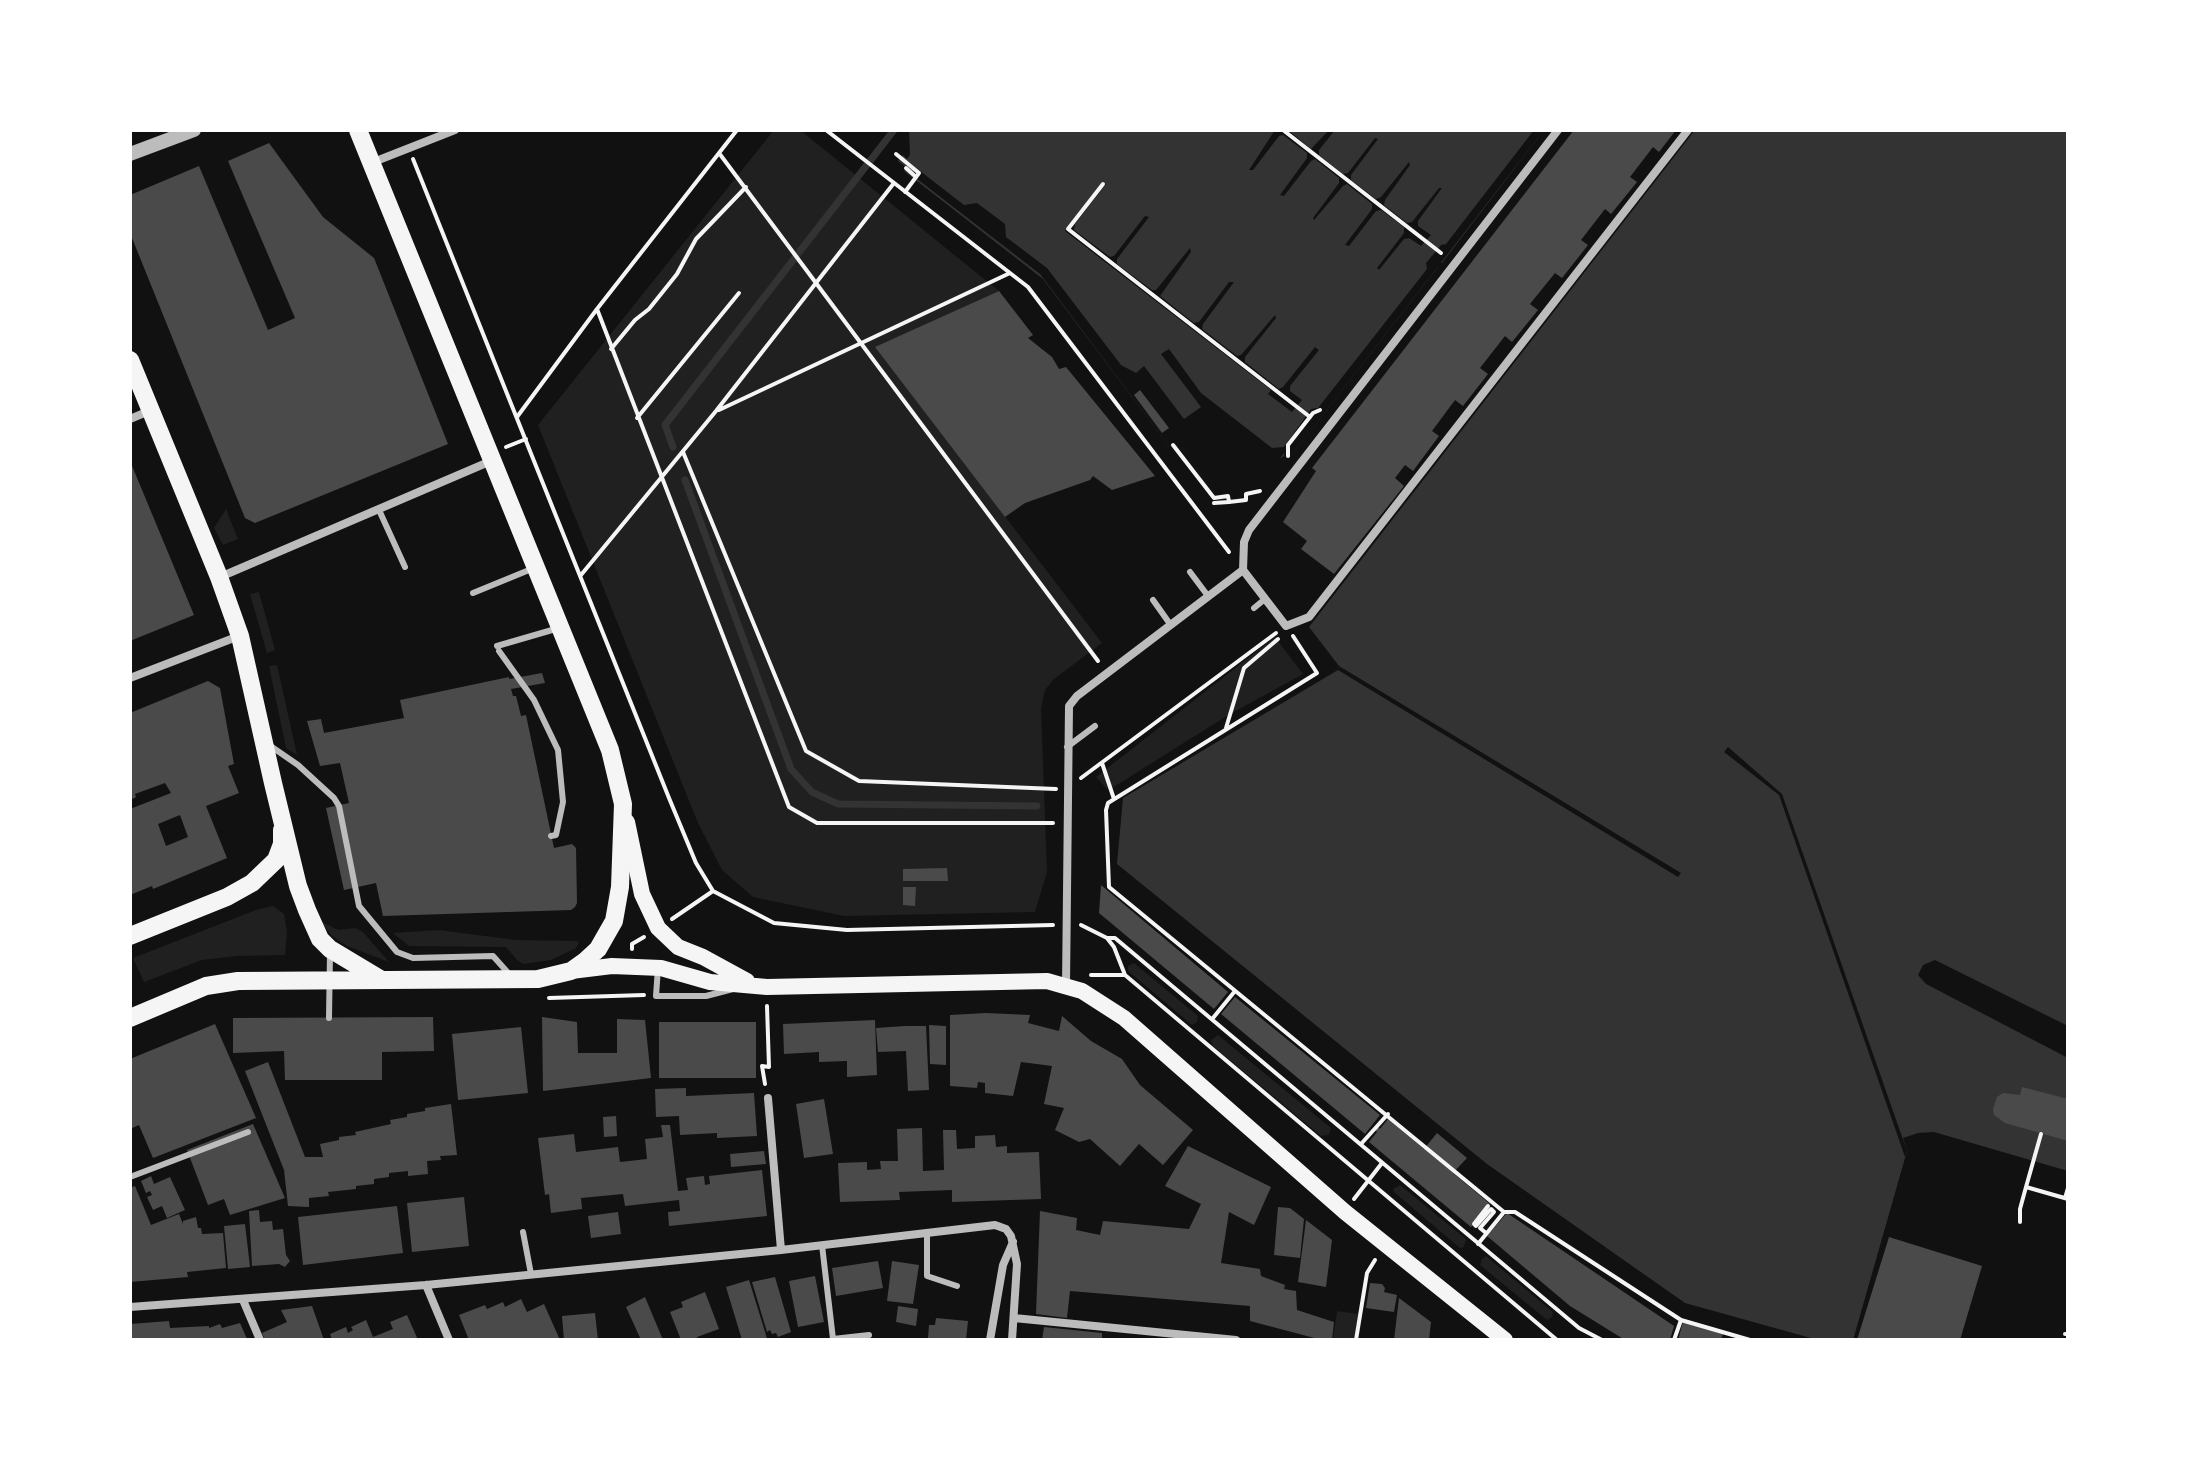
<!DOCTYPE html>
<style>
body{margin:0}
#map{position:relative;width:2198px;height:1470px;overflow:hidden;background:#111;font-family:"Nunito Sans",sans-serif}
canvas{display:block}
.frame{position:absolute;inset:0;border:132px solid #fff;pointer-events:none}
</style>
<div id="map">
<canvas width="2198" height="1470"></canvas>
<div class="frame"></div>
</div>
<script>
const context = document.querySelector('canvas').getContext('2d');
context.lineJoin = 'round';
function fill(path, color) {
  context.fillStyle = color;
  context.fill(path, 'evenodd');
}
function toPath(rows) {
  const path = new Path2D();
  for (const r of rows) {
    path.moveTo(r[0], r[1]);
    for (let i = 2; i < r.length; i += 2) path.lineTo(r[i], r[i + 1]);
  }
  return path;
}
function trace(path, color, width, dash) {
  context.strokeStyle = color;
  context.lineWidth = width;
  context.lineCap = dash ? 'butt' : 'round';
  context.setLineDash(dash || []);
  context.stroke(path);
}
fill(toPath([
 [774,130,800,130,999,291,876,348,1102,643,1054,679,1045,690,1041,708,1047,872,1035,912,844,916,753,897,722,870,698,823,538,425],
 [226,509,238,539,223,545,214,528],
 [259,592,275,650,267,653,250,594],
 [1275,637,1303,674,1230,714,1112,788,1107,789,1096,777],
 [277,665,297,755,286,748,269,666],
 [273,906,284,914,287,932,285,955,236,956,202,960,144,982,133,958,256,910],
 [320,921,338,930,355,928,363,932,389,962,347,946,332,936],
 [439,930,515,940,577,941,579,943,576,948,551,960,523,964,517,960,506,947,409,946,393,933],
 [1134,963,1198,1016,1197,1022,1192,1025,1128,971,1128,966],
 [1218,1035,1331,1128,1329,1135,1321,1136,1213,1046,1211,1040],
 [1400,1185,1466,1239,1464,1247,1460,1248,1395,1193,1393,1189],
 [1486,1256,1553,1312,1552,1317,1547,1320,1480,1265,1482,1259],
 [1337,1311,1358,1314,1355,1340,1333,1340]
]), '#202020');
fill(toPath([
 [909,130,1544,130,1442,263,1437,261,1435,265,1438,267,1312,429,1308,427,1306,430,1309,433,1290,457,1284,453,1284,456,1222,495,1216,495,1180,445,1169,446,1043,279,904,171,906,167,898,161,903,155,907,159,910,155],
 [1695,130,2068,130,2068,1171,1934,1132,1918,1133,1903,1138,1907,1151,1853,1340,1818,1340,1685,1303,1487,1164,1117,864,1123,798,1338,670,1339,666,1309,627]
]), '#333');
fill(toPath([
 [1275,130,1288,130,1311,149,1329,130,1335,130,1319,150,1319,155,1343,174,1348,173,1375,138,1378,139,1351,175,1351,180,1376,199,1381,197,1409,162,1410,165,1385,200,1384,205,1407,223,1412,222,1439,188,1442,188,1418,221,1418,226,1431,235,1421,246,1409,238,1404,239,1379,270,1377,268,1404,233,1404,227,1381,210,1376,211,1349,246,1345,245,1372,209,1372,204,1347,184,1343,186,1314,220,1313,218,1339,183,1339,178,1315,159,1311,161,1284,196,1280,195,1307,158,1307,153,1283,135,1279,136,1253,170,1249,170],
 [1534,130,1544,130,1312,429,1308,427,1306,430,1309,433,1290,457,1284,453,1258,489,1222,495,1216,495,1180,445,1169,446,1040,274,912,175,914,171,900,160,902,157,964,205,977,203,1005,224,1006,237,1047,268,1121,365,1136,373,1144,366,1184,419,1201,407,1161,354,1169,349,1201,393,1272,448,1284,447,1311,409,1318,408,1427,269,1426,263,1441,245,1446,244],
 [1103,182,1106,184,1075,224,1074,230,1110,257,1114,256,1145,216,1149,217,1117,259,1117,264,1152,290,1156,290,1190,248,1191,252,1160,296,1194,323,1199,322,1229,282,1234,282,1203,324,1202,329,1237,356,1241,355,1275,315,1276,318,1245,357,1245,362,1279,389,1283,387,1315,347,1319,350,1290,386,1290,391,1302,400,1292,412,1268,394,1271,390,1065,231],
 [1339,666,1681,873,1678,877,1338,670],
 [1728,747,1782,794,1907,1151,1905,1157,1779,795,1724,752],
 [1935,960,2068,1026,2068,1058,1926,984,1918,975,1923,965]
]), '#111');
trace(toPath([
 [673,447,665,425,894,130],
 [685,480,791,769,812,792,838,804,1037,806]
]), '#333', 7);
fill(toPath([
 [1574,130,1676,130,1659,152,1653,147,1630,177,1637,182,1611,214,1605,209,1581,240,1588,245,1562,278,1555,273,1530,304,1538,310,1512,342,1505,336,1480,368,1488,374,1463,406,1455,400,1432,431,1439,436,1413,471,1405,465,1395,478,1404,486,1334,574,1301,549,1307,541,1283,522,1316,471,1312,468],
 [269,143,323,217,374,258,448,444,255,523,245,518,130,233,130,195,199,166,268,330,295,318,228,161],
 [999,291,1033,335,1028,338,1052,357,1059,369,1066,367,1155,476,1112,490,1093,476,1090,480,1025,503,1005,517,875,347],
 [1140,390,1169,428,1162,433,1134,395],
 [130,461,194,615,130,641],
 [542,673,545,683,511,689,513,696,516,696,521,716,526,715,554,848,572,844,576,848,577,903,575,907,571,910,383,916,376,883,344,890,326,808,349,803,340,763,320,766,307,721,321,719,324,733,404,718,400,700,509,677,509,679],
 [208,681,220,688,234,764,228,766,239,793,206,806,227,858,153,889,152,886,130,895,130,809,171,793,165,783,135,794,136,797,133,799,130,796,130,713],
 [180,815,188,837,166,846,158,824],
 [947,868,948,881,903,881,903,869],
 [1101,885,1228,992,1214,1009,1099,913],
 [903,887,916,887,915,906,903,905],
 [1235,997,1380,1115,1365,1134,1221,1014],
 [986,1013,1030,1015,1028,1023,1059,1031,1062,1016,1091,1041,1122,1059,1140,1085,1193,1130,1163,1165,1139,1144,1120,1166,1090,1139,1079,1142,1055,1130,1064,1108,1044,1104,1052,1066,1021,1062,1013,1096,985,1093,985,1083,978,1082,977,1088,950,1086,950,1015],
 [433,1017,434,1051,382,1052,382,1080,285,1080,284,1051,233,1053,233,1018],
 [542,1017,577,1022,578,1053,617,1053,617,1019,645,1020,651,1078,543,1091],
 [875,1020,877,1075,847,1077,847,1061,819,1062,819,1052,784,1054,783,1024],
 [659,1022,756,1022,756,1078,659,1078],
 [215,1024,256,1118,153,1158,139,1125,130,1129,130,1059],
 [929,1025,946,1026,946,1065,930,1064],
 [905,1026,926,1026,929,1090,908,1091,906,1051,878,1052,876,1028],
 [521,1027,528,1093,458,1100,452,1034],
 [268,1062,305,1157,323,1157,320,1144,339,1140,339,1137,356,1135,355,1132,391,1124,390,1120,407,1117,407,1114,425,1111,425,1108,451,1104,457,1155,440,1156,441,1160,427,1161,428,1174,408,1176,408,1171,389,1173,389,1177,374,1179,374,1184,356,1186,356,1189,328,1192,329,1196,309,1198,309,1207,288,1206,284,1170,245,1071],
 [2022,1087,2068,1099,2068,1141,2005,1123,1994,1115,1993,1109,1997,1097,2003,1093,2020,1095],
 [686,1088,686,1096,754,1093,757,1136,717,1138,717,1133,680,1135,679,1116,656,1117,655,1089],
 [824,1099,833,1154,804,1158,796,1104],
 [616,1116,617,1136,604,1137,603,1117],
 [1388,1119,1424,1149,1437,1133,1467,1158,1453,1173,1490,1204,1471,1227,1369,1142,1377,1132,1375,1130,1378,1127,1380,1129],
 [253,1124,285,1198,230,1215,224,1199,208,1205,187,1150],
 [661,1125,670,1125,678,1191,688,1190,686,1178,704,1176,705,1185,710,1184,709,1176,762,1170,767,1216,669,1226,668,1212,680,1211,679,1200,625,1206,623,1194,581,1198,582,1209,551,1213,549,1194,545,1195,538,1138,574,1134,576,1152,618,1147,620,1162,647,1159,645,1139,663,1137],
 [922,1128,923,1171,944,1170,943,1130,956,1130,957,1149,975,1148,975,1136,995,1135,996,1147,1007,1146,1007,1153,1039,1152,1041,1199,952,1202,952,1190,899,1192,900,1200,840,1202,838,1163,867,1162,867,1170,881,1169,880,1161,898,1161,897,1129],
 [1188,1146,1271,1187,1254,1225,1229,1212,1221,1263,1260,1269,1261,1276,1285,1285,1284,1289,1296,1291,1297,1310,1334,1322,1332,1340,1322,1340,1250,1321,1250,1306,1070,1291,1067,1318,1036,1314,1040,1211,1077,1218,1076,1230,1100,1235,1103,1221,1189,1229,1201,1204,1165,1186],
 [764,1151,766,1164,731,1167,730,1154],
 [151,1176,154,1184,170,1177,185,1210,167,1218,162,1206,153,1210,147,1197,152,1195,150,1191,146,1193,141,1181],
 [135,1186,151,1225,179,1214,183,1224,183,1221,196,1217,198,1228,201,1228,202,1234,223,1233,226,1268,187,1272,188,1277,130,1282,130,1188],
 [464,1197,469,1246,412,1252,407,1203],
 [397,1206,403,1253,303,1265,298,1217],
 [1278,1207,1290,1208,1304,1219,1300,1258,1274,1255],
 [259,1210,260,1222,272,1221,273,1230,283,1229,286,1255,290,1261,285,1267,279,1264,252,1266,249,1211],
 [618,1212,621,1234,591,1238,588,1216],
 [1507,1213,1674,1326,1670,1340,1625,1340,1570,1306,1487,1236],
 [1306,1220,1332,1240,1326,1287,1298,1282],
 [245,1224,250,1267,228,1269,224,1226],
 [1889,1237,1982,1266,1960,1340,1857,1340],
 [878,1261,883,1288,836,1296,832,1268],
 [892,1261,919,1265,913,1304,887,1301],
 [815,1276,824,1322,798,1327,789,1281],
 [775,1277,791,1332,778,1337,776,1333,772,1334,770,1330,767,1332,752,1282],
 [749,1280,766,1335,767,1340,742,1340,726,1287],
 [1370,1283,1382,1284,1385,1288,1384,1292,1397,1295,1394,1312,1366,1308],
 [705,1292,719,1329,697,1337,698,1340,681,1340,670,1312,683,1307,681,1302],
 [645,1297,663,1340,641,1340,626,1307],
 [1399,1298,1431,1322,1429,1340,1394,1340],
 [521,1299,527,1312,544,1304,560,1340,469,1340,459,1315,485,1305,487,1309,503,1302,505,1307],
 [312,1306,324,1340,265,1340,262,1333,287,1322,281,1310],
 [898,1306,918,1309,916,1326,896,1322],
 [595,1313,598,1340,564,1340,562,1316],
 [407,1315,418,1340,332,1340,330,1334,346,1327,348,1333,353,1330,351,1327,366,1320,373,1337,393,1329,390,1322],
 [936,1318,968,1321,966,1340,928,1338,929,1325,935,1325],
 [169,1321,170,1328,209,1326,209,1328,220,1324,222,1328,240,1323,247,1339,130,1340,130,1324],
 [1683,1322,1723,1334,1721,1340,1678,1340],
 [1044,1327,1102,1333,1102,1340,1042,1340]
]), '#4a4a4a');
trace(toPath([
 [826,130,1028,287,1229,552],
 [1283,130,1441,253],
 [719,153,1098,661],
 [896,154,919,173,905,192],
 [413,159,669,798,696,863,713,891,774,923,847,930,1053,925],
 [906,168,916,177],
 [1103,184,1068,229,1310,417],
 [597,309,789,807,817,823,1053,823],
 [611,349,635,320,649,309,677,274,696,239,746,187],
 [719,410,1010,273],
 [517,417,597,309,737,130],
 [637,418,739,293],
 [1173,445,1214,498,1228,496,1229,502,1246,500,1246,494,1260,491],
 [506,447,526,439],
 [683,452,806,751,859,781,1056,789],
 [1288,456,1288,445,1313,413,1320,410],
 [1214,503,1229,502],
 [581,575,716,411,894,183],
 [1293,636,1317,673,1108,803,1106,810,1109,887,1504,1212,1515,1212,1681,1320,1750,1340],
 [1226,728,1244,668,1278,639],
 [1102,763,1114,799],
 [1081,778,1276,633],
 [672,919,713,891],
 [1081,925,1107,938,1115,938,1579,1328,1602,1340],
 [1107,938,1114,947,1125,975,1557,1340],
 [632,949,632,944,644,937],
 [1091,975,1125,975],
 [549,998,644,995],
 [1213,1018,1235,991],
 [765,1084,762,1066,769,1067,767,1006],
 [1361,1144,1388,1114],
 [2026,1187,2041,1134],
 [2065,1198,2068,1188],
 [1354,1199,1382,1163],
 [2020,1222,2020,1209,2026,1187,2068,1199],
 [1486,1233,1480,1228,1494,1212,1491,1209,1476,1226,1474,1224,1488,1206],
 [1478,1244,1504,1212],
 [2065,1334,2068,1334],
 [1356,1340,1367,1273,1375,1260],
 [1674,1340,1681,1320]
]), '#f5f5f5', 4);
trace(toPath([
 [379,510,405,567],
 [1190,572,1208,596],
 [473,593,534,568],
 [1153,600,1170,624],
 [1254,608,1265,599],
 [497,646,559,628],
 [499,651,534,700,558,750,563,802,556,835,551,836],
 [269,745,298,765,334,798,339,806,359,906,397,952,413,958,493,956,510,975],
 [1067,747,1095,726],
 [658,968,656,996,706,996,733,989],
 [329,1018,330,953],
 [130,1177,248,1132],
 [523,1232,531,1274],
 [927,1232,927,1276,957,1286],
 [822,1245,833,1339,869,1335]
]), '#bcbcbc', 6);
trace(toPath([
 [371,163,455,130],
 [130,419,149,411],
 [1243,570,1286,626,1309,617,1688,130],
 [1243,570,1244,542,1249,530,1558,130],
 [220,577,491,461],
 [130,678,239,636],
 [1066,985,1069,706,1077,696,1243,570],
 [768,1098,781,1250],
 [426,1285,449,1340],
 [243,1300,260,1340],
 [130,1307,426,1285,781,1250,995,1225,1006,1229,1011,1236,1017,1264,1012,1340],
 [1014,1318,1236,1340],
 [990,1340,1003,1265,1013,1242]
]), '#bcbcbc', 8);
trace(toPath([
 [130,154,194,130]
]), '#bcbcbc', 14);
trace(toPath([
 [627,822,642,894,658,928,678,947,703,957,747,981],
 [571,971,612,966,661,968,710,982,767,987,1047,981,1082,991,1124,1018,1345,1212,1505,1340]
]), '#f5f5f5', 16);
trace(toPath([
 [130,360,219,577,240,636,273,783,298,886,307,910,320,939,330,949,380,979],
 [130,936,227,897,252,883,276,860,282,844,282,830],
 [130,1018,206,986,238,981,538,979,571,971,585,961,598,949,614,921,620,887,623,804,610,750,358,130]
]), '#f5f5f5', 18);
</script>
